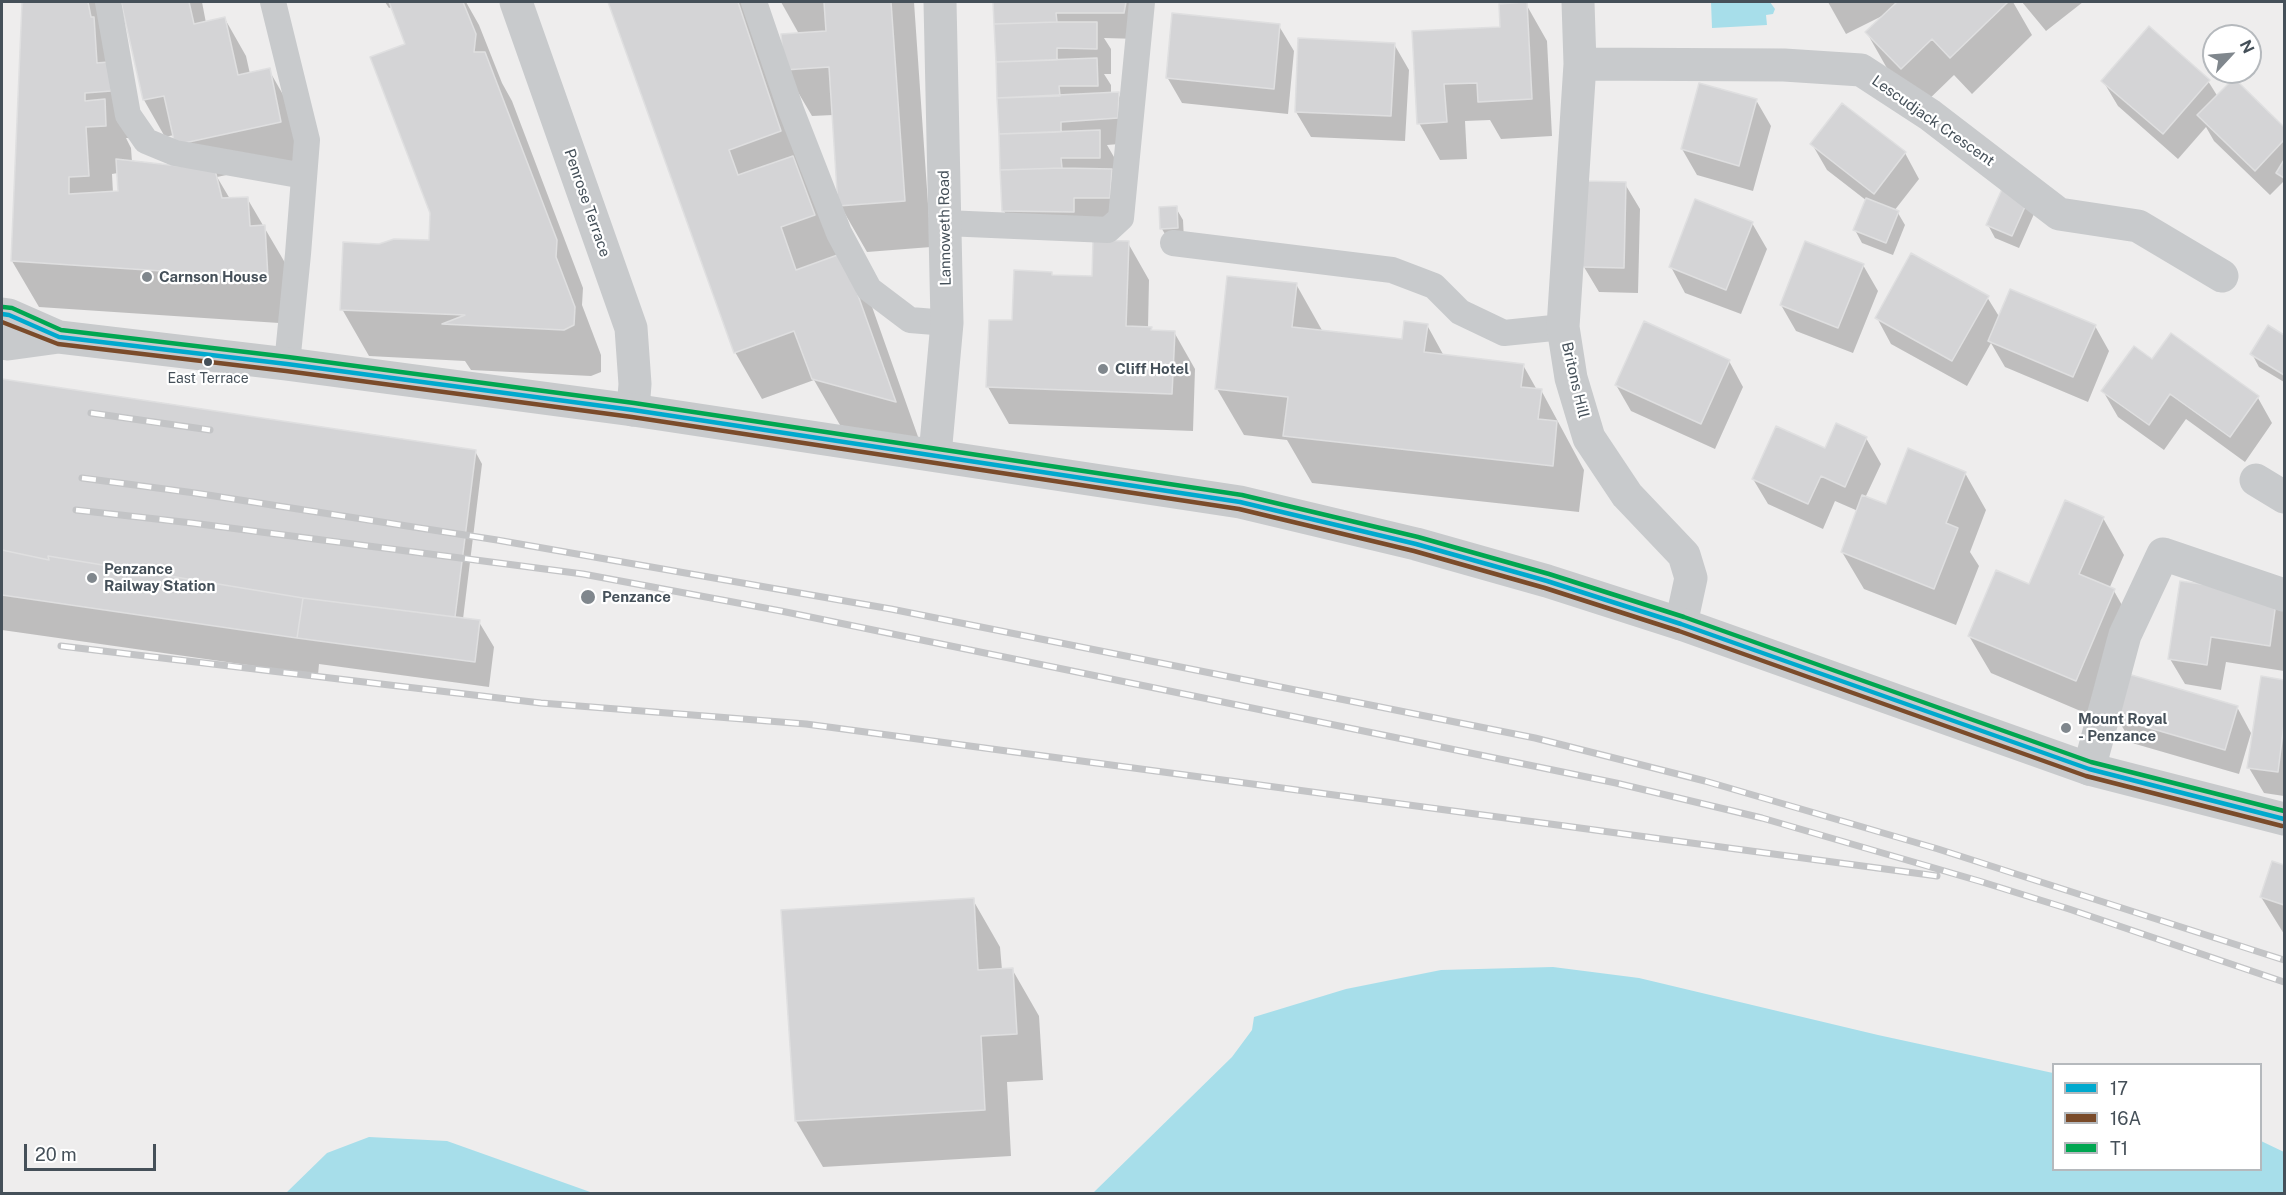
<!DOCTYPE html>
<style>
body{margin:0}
#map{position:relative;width:2286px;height:1195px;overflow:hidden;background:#eeeded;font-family:"Public Sans",sans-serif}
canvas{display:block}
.frame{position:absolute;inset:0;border:3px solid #455059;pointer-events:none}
.legend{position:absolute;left:2052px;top:1063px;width:210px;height:108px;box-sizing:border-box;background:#fff;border:2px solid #b5b9bd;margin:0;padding:8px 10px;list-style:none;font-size:18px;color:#455059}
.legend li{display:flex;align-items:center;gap:12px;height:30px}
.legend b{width:30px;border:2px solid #b5b9bd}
.north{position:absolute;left:2202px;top:24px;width:60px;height:60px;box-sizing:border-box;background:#fff;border:2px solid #b5b9bd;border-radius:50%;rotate:64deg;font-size:16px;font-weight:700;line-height:24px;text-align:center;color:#455059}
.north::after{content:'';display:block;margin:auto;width:21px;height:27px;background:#80878d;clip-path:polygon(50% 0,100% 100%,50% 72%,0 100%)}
.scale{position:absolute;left:24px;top:1144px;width:132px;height:27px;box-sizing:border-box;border:3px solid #455059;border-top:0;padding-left:8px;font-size:18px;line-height:21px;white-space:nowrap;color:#455059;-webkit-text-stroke:4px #fff;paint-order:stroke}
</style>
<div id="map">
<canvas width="2286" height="1195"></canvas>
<div class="frame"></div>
<ul class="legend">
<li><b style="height:8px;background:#00a9ce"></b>17</li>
<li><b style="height:8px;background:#7a4b2a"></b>16A</li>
<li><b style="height:8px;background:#00a651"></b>T1</li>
</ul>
<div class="north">N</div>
<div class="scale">20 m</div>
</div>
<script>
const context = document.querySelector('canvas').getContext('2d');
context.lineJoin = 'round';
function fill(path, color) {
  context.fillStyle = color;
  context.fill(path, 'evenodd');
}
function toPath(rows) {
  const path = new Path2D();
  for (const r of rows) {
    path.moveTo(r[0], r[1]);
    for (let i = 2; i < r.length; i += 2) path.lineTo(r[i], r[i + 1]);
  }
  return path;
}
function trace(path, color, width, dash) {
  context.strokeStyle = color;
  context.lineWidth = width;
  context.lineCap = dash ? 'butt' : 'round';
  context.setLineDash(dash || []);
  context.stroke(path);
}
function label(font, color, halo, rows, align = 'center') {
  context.font = font + ' "Public Sans",sans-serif';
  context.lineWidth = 4.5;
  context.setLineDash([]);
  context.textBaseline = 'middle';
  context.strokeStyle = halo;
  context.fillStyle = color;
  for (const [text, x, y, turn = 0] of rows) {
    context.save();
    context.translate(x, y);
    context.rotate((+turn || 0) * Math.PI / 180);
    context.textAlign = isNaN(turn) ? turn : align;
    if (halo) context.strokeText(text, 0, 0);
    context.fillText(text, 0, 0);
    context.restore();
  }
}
fill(toPath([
 [1711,2,1770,2,1775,9,1773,14,1766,15,1767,25,1712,28],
 [1553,967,1639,978,1878,1035,2053,1073,2054,1170,2260,1170,2261,1141,2284,1152,2284,1193,1093,1193,1232,1057,1252,1030,1254,1017,1346,989,1441,970],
 [369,1137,447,1141,593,1193,286,1193,327,1153]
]), '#a7deea');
fill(toPath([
 [26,2,105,2,137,138,126,138,131,148,132,162,191,169,174,135,165,137,144,100,123,2,202,2,206,23,225,19,246,56,250,74,269,70,290,107,302,159,217,177,230,199,247,198,291,273,294,324,39,307,12,261,23,4],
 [118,173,119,192,113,193,112,174],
 [385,2,466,2,479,25,502,83,512,101,583,288,582,305,601,355,601,372,591,376,471,370,465,361,369,356,342,309,380,246,430,242,431,213,407,45,392,7,389,8],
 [610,2,745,2,870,301,922,448,840,425,814,380,762,399,735,352],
 [781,2,914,2,931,247,867,252,840,205,833,115,812,116,785,70,799,34],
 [995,2,1137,2,1139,39,1104,38,1111,49,1111,74,1104,74,1111,85,1111,94,1118,94,1133,119,1132,143,1107,145,1114,157,1114,177,1124,223,1019,236,1004,211],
 [1828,2,1896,2,1897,4,1899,2,2013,2,2032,35,1972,94,1954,75,1923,105,1888,70,1867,33,1884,15,1846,34],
 [2022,2,2083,2,2046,31],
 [1526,4,1547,41,1552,136,1501,139,1490,120,1465,121,1467,159,1440,160,1419,123,1414,33,1502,28],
 [1279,26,1294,51,1288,114,1182,103,1167,77],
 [1394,44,1409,70,1405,141,1311,137,1296,112],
 [2234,80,2284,129,2284,184,2283,182,2270,195,2214,141,2206,127,2178,159,2118,106,2103,81,2208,81,2218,97],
 [1756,100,1771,126,1753,191,1697,175,1682,149],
 [1812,144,1905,153,1919,179,1894,211,1898,213,1905,225,1893,255,1862,243,1855,230,1867,201,1827,170],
 [1625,184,1640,209,1638,293,1599,292,1584,267],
 [2026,201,2034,214,2019,248,1995,238,1988,225],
 [1176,208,1183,220,1184,240,1169,241,1162,229],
 [1752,223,1767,249,1741,314,1685,293,1671,267],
 [1128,243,1149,280,1148,328,1151,328,1153,332,1174,332,1195,369,1193,431,1009,424,988,387,991,321,1014,322,1051,273,1053,276,1093,278],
 [1863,265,1878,291,1853,353,1796,331,1781,305],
 [1296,284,1323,332,1404,340,1427,325,1444,356,1523,365,1537,390,1541,390,1584,470,1579,512,1312,483,1287,440,1244,435,1217,389],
 [1987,297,2000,318,2095,326,2109,351,2088,402,2005,367,1991,343,1967,386,1891,344,1877,318],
 [2268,327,2284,336,2284,382,2259,367,2252,354],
 [1729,361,1743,387,1715,449,1631,411,1616,385],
 [2153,361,2258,398,2272,423,2245,462,2186,419,2164,450,2118,417,2103,391],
 [2,381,475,451,482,464,463,619,479,622,494,647,489,687,319,664,318,675,2,630],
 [1866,438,1881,464,1865,498,1887,506,1965,473,1986,510,1970,552,1979,566,1956,625,1864,589,1842,552,1858,511,1835,501,1823,529,1768,504,1753,479,1825,450],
 [2103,518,2124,555,2109,589,2114,591,2135,628,2097,718,1991,673,1969,636,2030,586],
 [2181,582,2284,610,2284,671,2226,662,2221,690,2185,684,2170,659],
 [2262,678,2284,681,2284,796,2264,793,2249,768],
 [2237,707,2251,733,2239,774,2132,743,2117,718],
 [2273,863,2284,866,2284,934,2261,897],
 [973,900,1000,947,1002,970,1012,969,1039,1016,1043,1080,1007,1082,1011,1156,823,1167,796,1121]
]), '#0003');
const building = toPath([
 [24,2,88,2,91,17,94,17,97,63,109,62,111,91,85,93,85,101,105,99,106,126,86,127,89,176,69,177,69,194,118,191,116,159,215,170,222,198,248,197,250,226,265,225,268,278,11,261,22,3,24,2],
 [121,2,189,2,194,24,225,17,238,75,270,68,281,122,175,145,164,96,143,100,121,2],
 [389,2,463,2,476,34,474,52,485,52,557,240,556,257,575,307,574,325,564,330,442,324,465,315,340,310,343,242,379,244,394,239,429,240,430,213,370,57,405,44,389,2],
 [608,2,738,2,781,131,729,150,738,175,793,156,815,215,781,227,796,270,843,253,896,402,812,379,794,331,734,353,608,2],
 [824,2,891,2,905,201,838,206,829,67,784,70,781,34,826,31,824,2],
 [993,2,1126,2,1124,13,1056,13,1057,22,994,24,993,2],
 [1527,2,1532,99,1478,102,1477,83,1444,84,1447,122,1417,124,1412,31,1500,27,1499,4,1527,2],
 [1897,2,2008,2,1950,58,1932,39,1901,69,1865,32,1897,2],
 [1172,13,1280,24,1274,89,1166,78,1172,13],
 [1057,22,1097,22,1097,49,1057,48,1057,60,996,62,994,24,1057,22],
 [2149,26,2210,80,2163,134,2101,81,2149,26],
 [1298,38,1395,43,1391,116,1295,112,1298,38],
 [1097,58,1098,86,1059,86,1060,96,997,98,996,62,1097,58],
 [2234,78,2284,127,2284,140,2255,171,2197,115,2234,78],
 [1699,83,1757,99,1739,166,1681,149,1699,83],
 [1119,92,1118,118,1061,122,1061,132,999,134,997,98,1119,92],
 [1842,103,1906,152,1874,194,1810,144,1842,103],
 [1100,130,1100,158,1061,158,1062,168,1000,170,999,134,1100,130],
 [2284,160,2284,178,2276,173,2284,160],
 [1062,168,1112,169,1110,198,1074,198,1074,212,1002,211,1000,170,1062,168],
 [1585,181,1626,182,1624,268,1582,267,1585,181],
 [2002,189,2028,200,2012,236,1986,225,2002,189],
 [1866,198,1899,211,1886,243,1853,230,1866,198],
 [1695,199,1753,222,1726,290,1669,267,1695,199],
 [1177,206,1178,228,1160,229,1159,207,1177,206],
 [1093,240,1129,241,1126,326,1152,327,1151,330,1175,331,1172,394,986,387,989,320,1012,320,1014,270,1052,272,1052,275,1092,276,1093,240],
 [1805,241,1864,264,1838,328,1780,305,1805,241],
 [1911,253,1989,296,1952,361,1875,318,1911,253],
 [1227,276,1297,283,1292,327,1402,339,1404,321,1428,324,1424,352,1524,364,1521,387,1542,389,1538,419,1557,421,1553,466,1283,436,1288,397,1215,389,1227,276],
 [2010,289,2096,325,2073,377,1988,341,2010,289],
 [1644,321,1730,360,1701,424,1615,385,1644,321],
 [2268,325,2284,335,2284,375,2250,354,2268,325],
 [2171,333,2259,396,2230,437,2170,394,2149,425,2101,391,2134,346,2152,359,2171,333],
 [2,379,476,450,455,617,303,598,48,556,49,560,2,550,2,379],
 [1836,423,1867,437,1845,487,1821,476,1808,504,1752,479,1776,426,1825,448,1836,423],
 [1908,448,1966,472,1946,523,1958,528,1934,589,1841,552,1862,495,1886,504,1908,448],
 [2065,500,2104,517,2079,574,2115,589,2076,681,1968,636,1996,570,2029,584,2065,500],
 [2,550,49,560,48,556,303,598,297,638,2,595,2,550],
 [2180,581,2277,595,2270,646,2211,637,2207,665,2168,659,2180,581],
 [303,598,480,620,475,662,297,638,303,598],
 [2128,674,2238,706,2225,750,2115,718,2128,674],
 [2261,676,2284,680,2284,724,2278,772,2247,768,2261,676],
 [2272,861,2284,865,2284,905,2260,897,2272,861],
 [974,898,978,970,1013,968,1017,1034,981,1036,985,1110,795,1121,781,910,974,898]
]);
fill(building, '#d4d4d6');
trace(building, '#dfdfe0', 1.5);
trace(toPath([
 [108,2,128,115,146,141,175,153,304,176],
 [273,2,307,140,298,254,287,364],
 [754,2,791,110,839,233,869,289,910,320,947,323],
 [945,223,1108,230,1121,218,1142,2],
 [1173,243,1392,270,1434,286,1460,312,1504,333,1563,327]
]), '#c8cacc', 26);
trace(toPath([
 [516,2,631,328,635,384,633,410],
 [1578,2,1580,64,1563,327,1571,378,1589,438,1627,495,1684,555,1691,578,1681,624],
 [1580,64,1784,65,1861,70,1930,115,2059,214,2138,226,2222,276],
 [935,455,947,323,940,2],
 [2256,480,2284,497],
 [2089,769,2125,635,2163,554,2284,595]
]), '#c8cacc', 33);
trace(toPath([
 [2,314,9,315,59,337],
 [2,343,8,344,59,337,287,364,633,410,1240,502,1416,544,1547,581,1681,624,2089,769,2284,819]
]), '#c8cacc', 33);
const rail = toPath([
 [91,413,210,430],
 [82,478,195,493,497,540,891,609,1535,738,1705,781,1938,849,2284,960],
 [76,510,192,523,583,574,781,611,1616,783,1762,818,1979,881,2069,909,2284,982],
 [61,646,541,703,806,724,1937,876]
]);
trace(rail, '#c3c4c6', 7);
trace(rail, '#fff', 4.5, [14]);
trace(toPath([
 [2,314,9,315,59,337,287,364,633,410,1240,502,1416,544,1547,581,1681,624,2089,769,2284,819]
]), '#00a9ce', 4.5);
trace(toPath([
 [2,322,58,344,286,371,632,417,1239,509,1414,551,1545,588,1679,631,2086,776,2282,826]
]), '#7a4b2a', 4.5);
trace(toPath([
 [3,307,12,308,61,330,288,357,634,403,1242,495,1418,537,1549,574,1684,617,2091,762,2284,811]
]), '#00a651', 4.5);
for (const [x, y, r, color] of [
 [147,277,6,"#80878d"],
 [208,362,5,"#455059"],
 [1103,369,6,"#80878d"],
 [92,578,6,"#80878d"],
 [588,597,8,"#80878d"],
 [2066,728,6,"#80878d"]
]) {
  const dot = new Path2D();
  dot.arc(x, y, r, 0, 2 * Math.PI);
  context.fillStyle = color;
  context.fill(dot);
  trace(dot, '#fff', 2);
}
label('14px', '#455059', '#fff', [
 ["East Terrace",208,379]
]);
label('15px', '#455059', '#fff', [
 ["Lescudjack Crescent",1933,121,35],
 ["Penrose Terrace",587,203,71],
 ["Lannoweth Road",945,228,-91],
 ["Britons Hill",1575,380,77]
]);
label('bold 15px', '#455059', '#fff', [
 ["Carnson House",159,277],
 ["Cliff Hotel",1115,369],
 ["Penzance",104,569],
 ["Railway Station",104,586],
 ["Penzance",602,597],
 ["Mount Royal",2078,719],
 ["- Penzance",2078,736]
], 'left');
</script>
